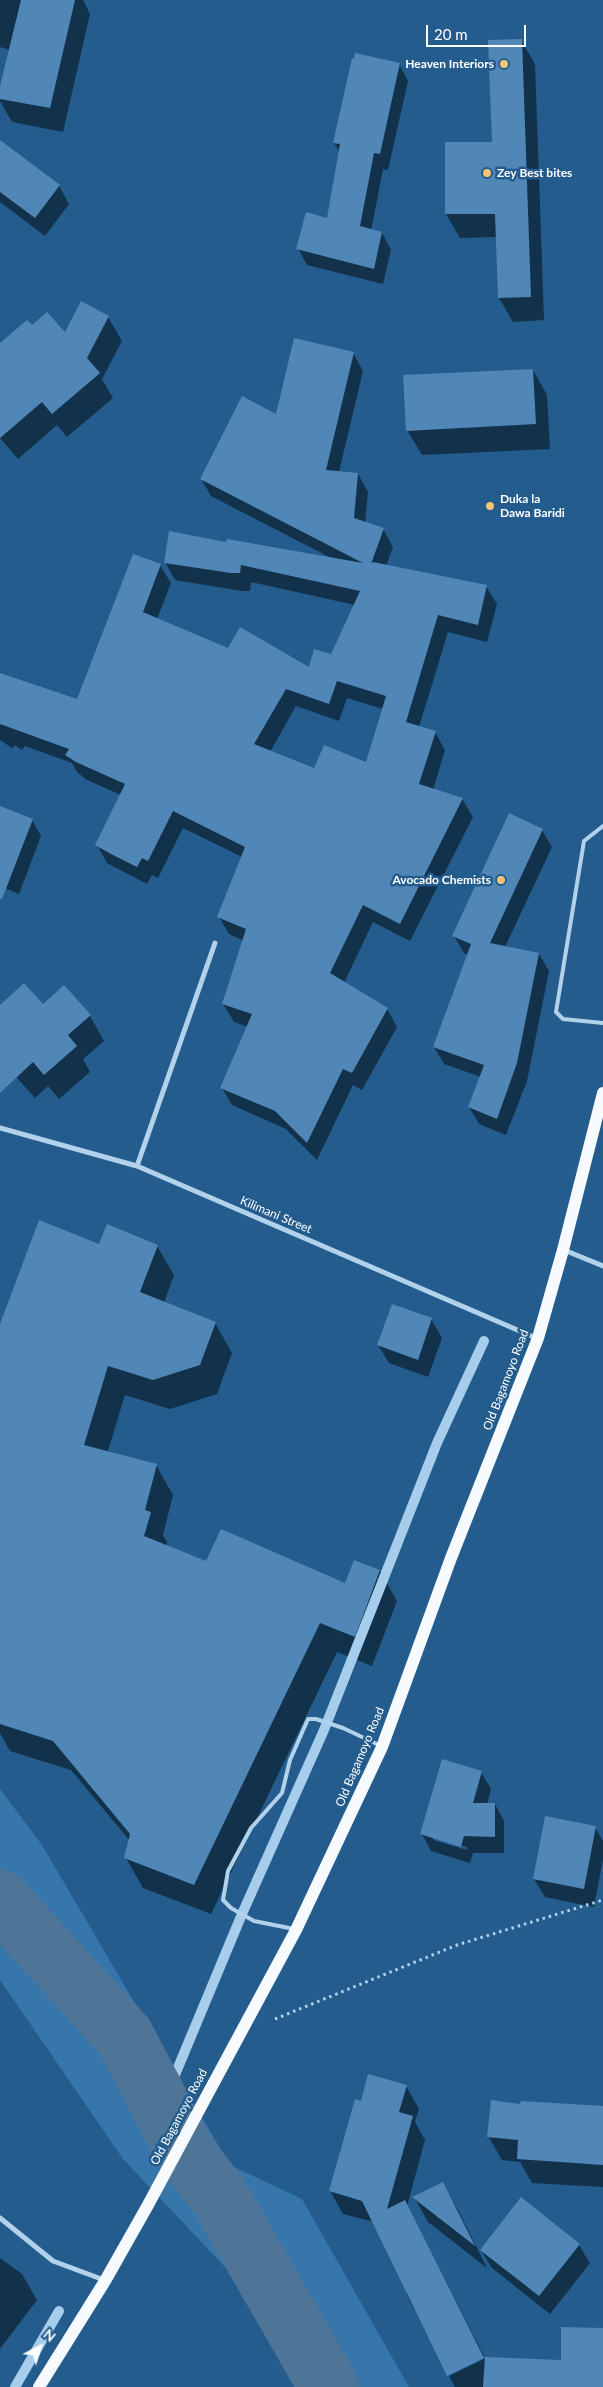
<!DOCTYPE html>
<style>
body{margin:0}
#map{position:relative;width:603px;height:2387px;overflow:hidden;background:#235c8d;font-family:Lato,sans-serif}
canvas{display:block}
.north{position:absolute;left:15px;top:2322px;width:50px;height:50px;-webkit-text-stroke:4px #235c8d;paint-order:stroke;rotate:40deg;font-size:14px;font-weight:700;line-height:20px;text-align:center;color:#fff}
.north::after{content:'';display:block;margin:auto;width:18px;height:22px;background:#fff;clip-path:polygon(50% 0,100% 100%,50% 72%,0 100%)}
.scale{position:absolute;left:426px;top:25px;width:100px;height:22px;box-sizing:border-box;border:2px solid #fff;border-top:0;padding-left:6px;font-size:15px;line-height:18px;white-space:nowrap;color:#fff;-webkit-text-stroke:4px #235c8d;paint-order:stroke}
</style>
<div id="map">
<canvas width="603" height="2387"></canvas>
<div class="north">N</div>
<div class="scale">20 m</div>
</div>
<script>
const context = document.querySelector('canvas').getContext('2d');
context.lineJoin = 'round';
function fill(path, color) {
  context.fillStyle = color;
  context.fill(path, 'evenodd');
}
function toPath(rows) {
  const path = new Path2D();
  for (const r of rows) {
    path.moveTo(r[0], r[1]);
    for (let i = 2; i < r.length; i += 2) path.lineTo(r[i], r[i + 1]);
  }
  return path;
}
function trace(path, color, width, dash) {
  context.strokeStyle = color;
  context.lineWidth = width;
  context.lineCap = dash ? 'butt' : 'round';
  context.setLineDash(dash || []);
  context.stroke(path);
}
function label(font, color, halo, rows, align = 'center') {
  context.font = font + ' Lato,sans-serif';
  context.lineWidth = 5;
  context.setLineDash([]);
  context.textBaseline = 'middle';
  context.strokeStyle = halo;
  context.fillStyle = color;
  for (const [text, x, y, turn = 0] of rows) {
    context.save();
    context.translate(x, y);
    context.rotate((+turn || 0) * Math.PI / 180);
    context.textAlign = isNaN(turn) ? turn : align;
    if (halo) context.strokeText(text, 0, 0);
    context.fillText(text, 0, 0);
    context.restore();
  }
}
fill(toPath([
 [0,1789,42,1845,230,2165,302,2199,409,2387,299,2387,256,2300,123,2159,0,1980]
]), '#3776aa');
fill(toPath([
 [0,0,83,0,90,14,63,132,12,122,0,101,0,91,10,50,0,47],
 [521,40,535,64,544,320,513,322,499,298,497,237,460,238,446,214,493,143],
 [399,64,408,81,388,170,383,169,371,231,382,233,391,250,383,284,307,265,298,248,328,219,340,153,334,143],
 [0,142,59,186,69,204,45,236,0,202],
 [108,317,122,341,102,379,113,398,67,437,57,425,18,459,0,438,0,344,32,327,65,334],
 [353,353,363,371,339,472,358,474,368,492,365,523,383,529,393,547,386,566,486,586,497,604,487,642,448,632,419,727,435,732,445,750,433,790,462,799,473,817,410,941,373,922,344,983,387,1009,397,1027,362,1090,353,1085,317,1160,286,1129,232,1105,222,1088,248,1027,234,1022,223,1004,244,941,229,934,219,917,242,857,183,828,158,878,152,875,147,884,107,863,97,845,121,795,87,780,77,772,72,763,25,746,22,750,15,745,12,748,0,740,0,682,78,700,160,565,171,583,157,619,229,650,310,668,331,655,355,605,251,582,250,591,242,591,175,580,165,562,227,543,331,558,211,496,201,479],
 [347,698,383,709,367,764,315,769,270,752,296,706,339,721],
 [533,370,547,395,550,449,422,455,407,430],
 [0,807,32,820,41,836,19,894,0,886],
 [542,830,552,847,505,947,539,954,549,971,527,1081,506,1135,479,1124,469,1107,481,1077,444,1064,434,1047,468,955,464,953,454,936],
 [43,1006,90,1016,104,1041,83,1059,90,1072,59,1099,48,1086,35,1098,0,1059,0,1007],
 [100,1246,157,1246,174,1275,164,1303,215,1323,232,1353,217,1394,170,1409,125,1395,108,1451,156,1465,173,1495,163,1535,167,1542,166,1546,206,1562,346,1585,380,1571,397,1601,372,1666,337,1652,211,1914,143,1888,126,1858,130,1841,71,1770,10,1751,0,1733,0,1327],
 [431,1319,442,1338,428,1377,389,1363,378,1345],
 [481,1772,491,1789,487,1804,495,1804,504,1821,504,1853,473,1853,470,1863,431,1851,422,1834],
 [433,1837,467,1847,467,1850,433,1840],
 [595,1827,603,1841,603,1859,594,1907,545,1897,534,1879],
 [406,2086,419,2109,415,2122,425,2140,407,2206,484,2356,447,2374,406,2293,409,2292,374,2222,343,2214,330,2191,362,2103],
 [522,2105,603,2107,603,2187,532,2183,520,2162,502,2160,488,2136],
 [442,2184,457,2208,487,2268,428,2222,414,2197],
 [579,2245,590,2263,550,2314,492,2268,481,2250],
 [0,2258,22,2274,37,2300,0,2349],
 [603,2329,603,2387,455,2387,449,2376,486,2358,562,2362]
]), '#0007');
trace(toPath([
 [162,2106,242,1914,324,1730,437,1443,484,1341],
 [15,2387,59,2311]
]), '#a6ceec', 10);
trace(toPath([
 [0,1900,124,2036,187,2155,219,2196,329,2387]
]), '#4e7597', 60);
fill(toPath([
 [21,0,75,0,50,108,0,99,0,86],
 [522,39,531,297,498,298,495,214,445,214,445,142,492,142,488,40],
 [355,53,400,63,380,154,374,153,360,226,382,232,374,269,296,249,306,212,327,218,340,144,333,143,352,58,354,59],
 [0,140,60,185,35,218,0,192],
 [81,301,109,316,87,358,100,373,52,414,42,402,0,438,0,343,27,320,32,325,47,312,65,332],
 [294,338,354,352,326,470,358,473,354,518,384,528,371,564,373,562,487,585,478,625,438,615,406,722,436,731,419,784,463,798,400,924,363,905,330,973,388,1008,352,1073,343,1069,307,1143,275,1111,220,1088,252,1014,222,1004,246,929,217,917,245,847,173,811,148,861,142,858,137,867,111,854,95,845,125,784,76,762,65,755,69,749,0,724,0,673,77,699,133,554,161,564,143,612,228,648,240,627,309,667,314,649,331,654,360,591,241,565,240,573,231,573,164,563,169,531,226,542,227,539,363,563,200,479,242,396,276,414],
 [337,681,386,696,366,762,324,745,314,768,254,744,286,689,329,704],
 [533,369,536,424,406,431,403,375],
 [0,806,33,819,2,899,0,899],
 [509,813,543,829,490,943,539,953,517,1063,497,1119,468,1107,484,1065,433,1047,471,944,452,936],
 [24,983,43,1004,64,985,91,1015,68,1035,77,1046,44,1075,33,1062,0,1093,0,1005],
 [39,1220,99,1244,107,1224,158,1245,140,1292,216,1322,200,1365,153,1380,108,1366,84,1445,157,1464,145,1510,151,1512,144,1536,206,1561,221,1529,345,1583,354,1560,380,1570,355,1637,320,1623,194,1885,124,1858,130,1834,53,1741,0,1724,0,1324],
 [392,1304,432,1318,418,1360,377,1345],
 [442,1759,482,1771,473,1803,495,1803,495,1837,464,1836,461,1847,420,1834],
 [545,1816,596,1826,584,1889,533,1879],
 [368,2074,407,2085,399,2112,413,2116,387,2209,405,2200,484,2358,447,2376,362,2201,329,2191,355,2099,361,2101],
 [491,2100,520,2104,521,2101,603,2106,603,2165,517,2159,518,2140,487,2137],
 [443,2182,475,2246,412,2197],
 [521,2197,580,2244,539,2296,480,2250],
 [561,2327,603,2328,603,2387,483,2387,485,2357,561,2360]
]), '#5087b6');
trace(toPath([
 [275,2019,457,1945,603,1900]
]), '#b2d2eb', 3, [2.5, 4]);
trace(toPath([
 [603,826,584,841,556,1012,563,1019,603,1023],
 [294,1929,254,1921,231,1908,223,1900,228,1871,251,1828,282,1793,290,1760,308,1719,316,1719,343,1728,381,1746]
]), '#b2d2eb', 4);
trace(toPath([
 [0,1128,137,1166,536,1338],
 [137,1166,215,943],
 [564,1250,603,1266],
 [0,2218,53,2261,104,2280]
]), '#b2d2eb', 5);
trace(toPath([
 [39,2387,105,2281,148,2205,296,1930,382,1747,451,1558,538,1338,563,1250,603,1093]
]), '#f7fafe', 12);
for (const [x, y, r, color] of [
 [504,64,5,"#f6c475"],
 [487,173,5,"#f6c475"],
 [490,506,5,"#f6c475"],
 [501,880,5,"#f6c475"]
]) {
  const dot = new Path2D();
  dot.arc(x, y, r, 0, 2 * Math.PI);
  context.fillStyle = color;
  context.fill(dot);
  trace(dot, '#235c8d', 2);
}
label('bold 12px', '#fff', '#235c8d', [
 ["Heaven Interiors",494,64],
 ["Zey Best bites",497,173,"left"],
 ["Duka la",500,499,"left"],
 ["Dawa Baridi",500,513,"left"],
 ["Avocado Chemists",491,880]
], 'right');
label('12px', '#fff', '#235c8d', [
 ["Kilimani Street",276,1215,23],
 ["Old Bagamoyo Road",506,1380,-69],
 ["Old Bagamoyo Road",360,1757,-67],
 ["Old Bagamoyo Road",179,2117,-62]
]);
</script>
